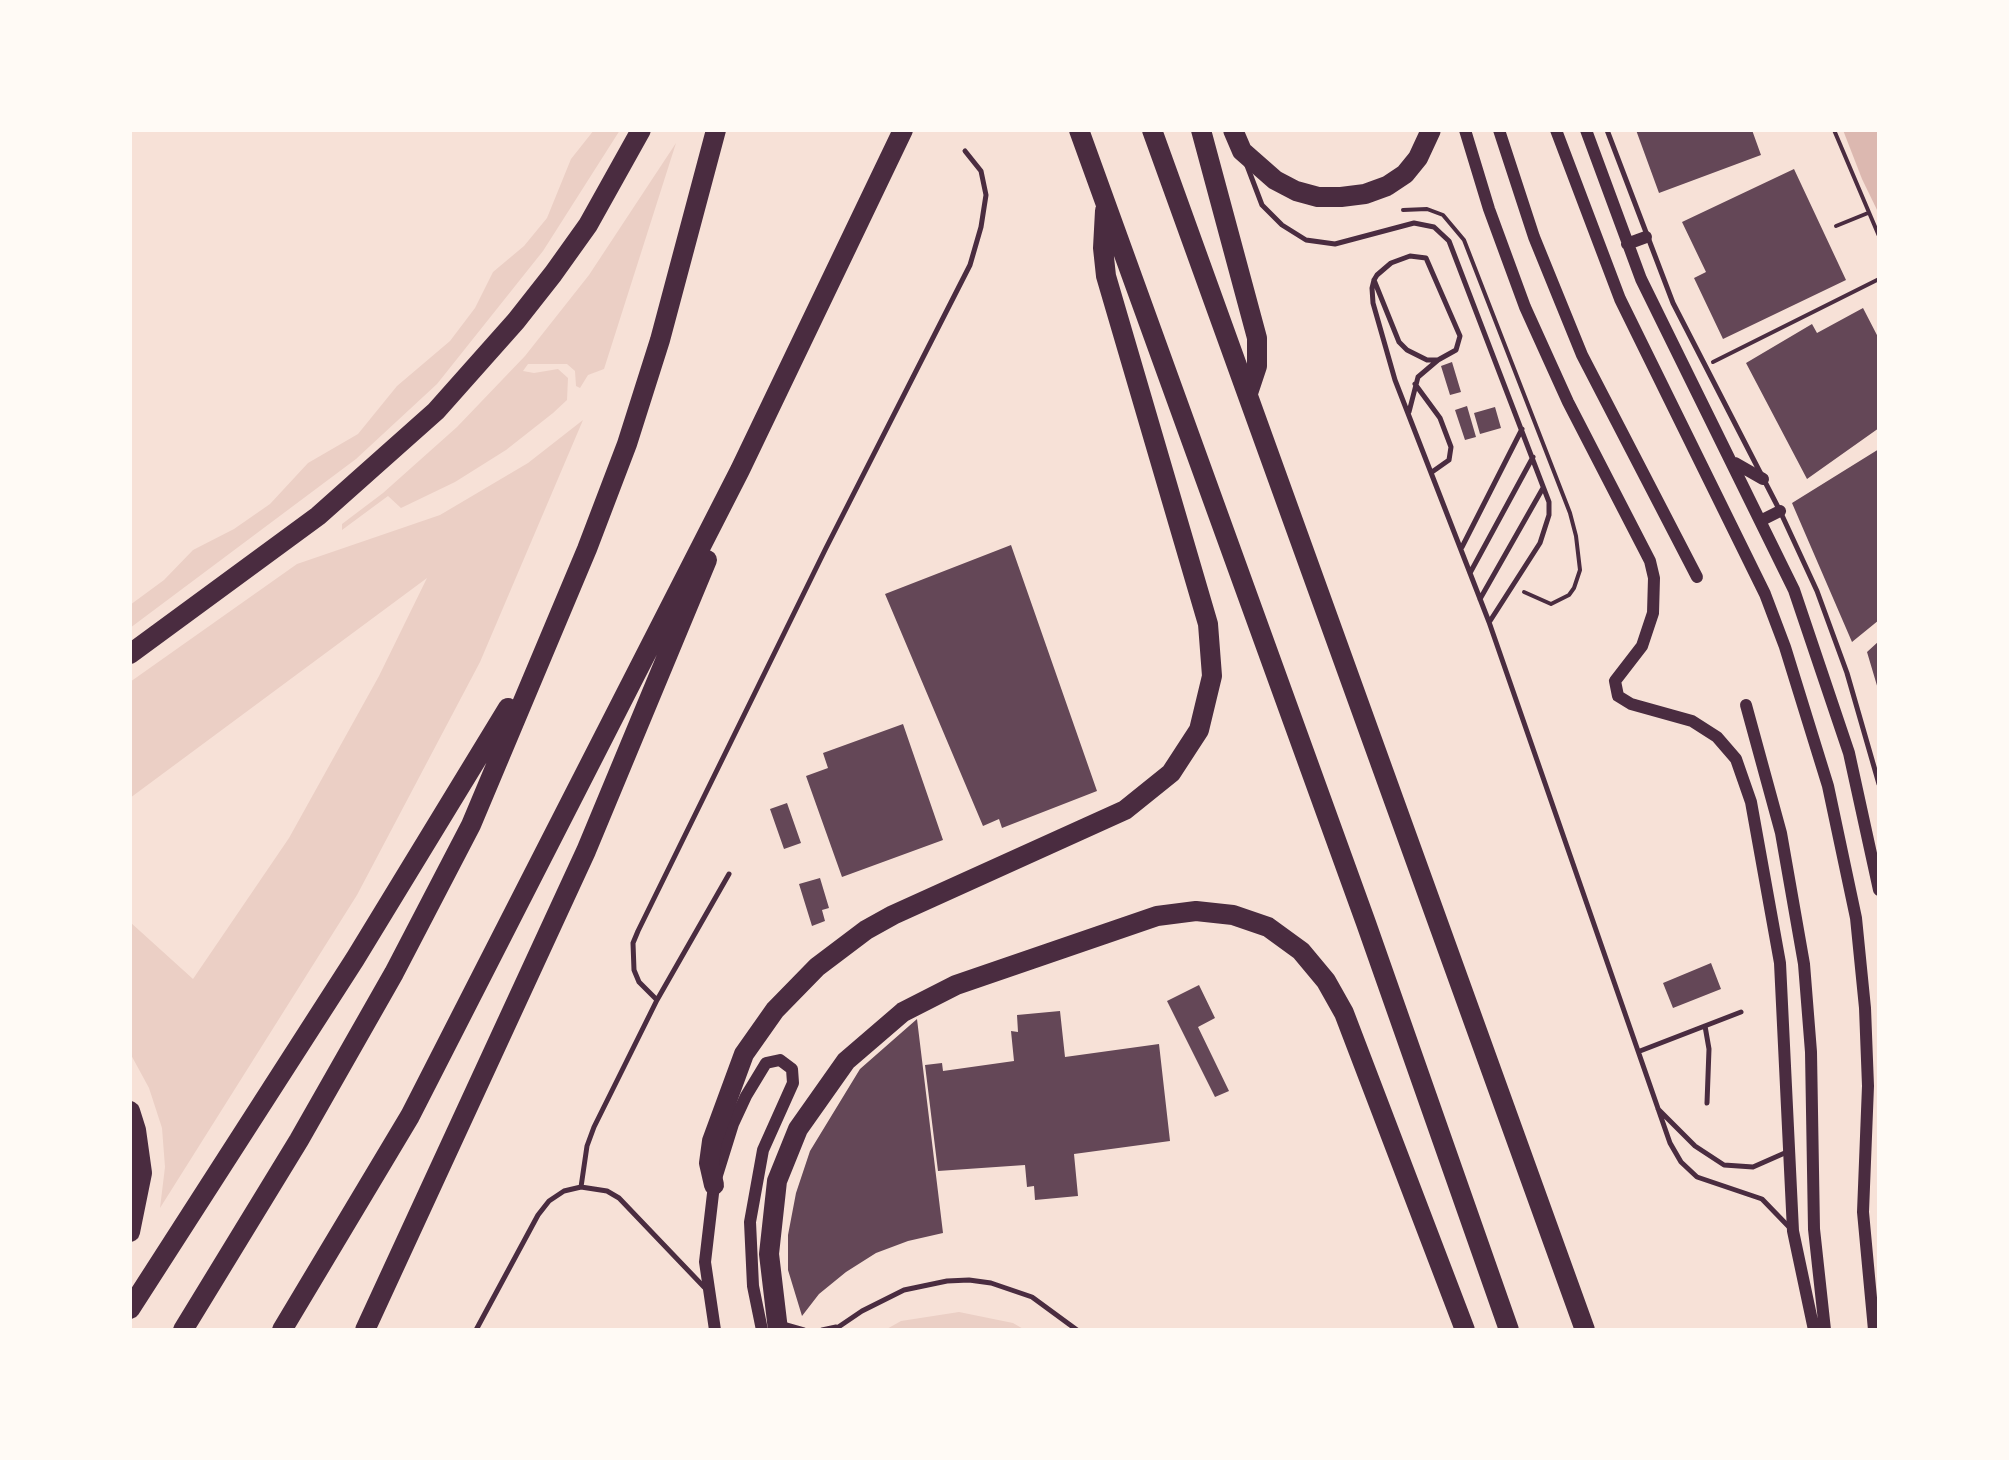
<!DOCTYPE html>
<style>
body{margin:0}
#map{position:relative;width:2009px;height:1460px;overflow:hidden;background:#f7e1d7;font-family:"Playfair Display",serif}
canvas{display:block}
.frame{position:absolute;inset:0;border:132px solid #fffaf5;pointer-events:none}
</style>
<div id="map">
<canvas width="2009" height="1460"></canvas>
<div class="frame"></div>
</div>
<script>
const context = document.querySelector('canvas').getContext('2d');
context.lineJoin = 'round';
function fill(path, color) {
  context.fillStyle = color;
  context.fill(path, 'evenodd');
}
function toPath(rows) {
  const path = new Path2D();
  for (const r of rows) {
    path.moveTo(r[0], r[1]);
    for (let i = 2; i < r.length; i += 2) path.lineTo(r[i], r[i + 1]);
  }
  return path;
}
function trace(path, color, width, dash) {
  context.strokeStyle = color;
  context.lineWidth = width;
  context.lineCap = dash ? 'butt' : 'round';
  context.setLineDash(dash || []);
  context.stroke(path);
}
fill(toPath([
 [594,130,620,130,543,251,437,384,356,459,130,628,130,605,164,580,193,550,234,529,270,504,308,463,358,434,397,386,450,341,475,308,493,272,524,246,547,218,571,159],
 [676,143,604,369,588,375,580,388,576,386,575,371,567,364,528,364,523,371,534,373,558,369,568,378,567,400,553,413,506,450,455,482,401,508,388,496,342,530,342,524,383,493,457,427,525,356,589,275],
 [583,420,480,662,357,895,160,1208,165,1167,162,1128,149,1088,130,1053,130,922,193,979,289,838,379,676,427,578,130,798,130,682,297,564,440,515,528,463],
 [959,1312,1013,1323,1025,1330,885,1330,901,1321]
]), '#ebcfc5');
fill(toPath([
 [1843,130,1879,130,1879,214,1862,179]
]), '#dcb8b0');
fill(toPath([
 [1636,130,1752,130,1761,155,1659,193],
 [1794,169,1846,280,1723,339,1694,278,1706,272,1682,222],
 [1863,308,1879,339,1879,428,1807,479,1746,363,1812,324,1817,333],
 [1452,362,1461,392,1450,395,1441,366],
 [1467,406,1476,437,1465,440,1455,410],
 [1495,407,1501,428,1480,434,1474,413],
 [1879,449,1879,620,1852,642,1792,503],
 [1011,545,1097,791,1002,828,999,819,983,826,885,594],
 [1879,641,1879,689,1878,689,1867,652],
 [903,724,943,840,842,877,806,776,828,768,823,753],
 [787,803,801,843,784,849,770,809],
 [820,878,829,908,822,910,825,921,812,926,799,884],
 [1711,963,1721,989,1673,1008,1663,983],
 [1199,985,1215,1018,1198,1027,1229,1091,1215,1097,1167,1001],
 [1060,1011,1065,1057,1159,1044,1170,1141,1074,1154,1078,1196,1035,1200,1034,1186,1027,1187,1025,1165,938,1171,925,1065,942,1063,943,1071,1014,1061,1011,1031,1018,1032,1017,1015],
 [917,1019,943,1233,908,1241,876,1253,846,1272,819,1294,802,1316,788,1270,788,1235,796,1193,810,1151,860,1069]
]), '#644757');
trace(toPath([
 [1834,130,1879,236],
 [1403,210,1427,209,1443,215,1464,240,1570,513,1576,536,1580,570,1574,588,1569,595,1551,604,1524,592],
 [1836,226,1868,213],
 [1713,362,1879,279]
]), '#4a2c40', 4);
trace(toPath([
 [1607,130,1673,303,1780,511,1817,591,1847,673,1879,784],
 [1246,163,1262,205,1282,225,1306,240,1335,244,1414,223,1434,227,1449,241,1549,502,1549,515,1540,543,1490,621],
 [1374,280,1399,342,1407,350,1427,360,1438,360,1456,350,1460,336,1426,258,1410,256,1391,263,1377,275,1374,280,1372,288,1373,303,1395,380,1489,622,1670,1143,1681,1162,1697,1177,1762,1199,1790,1228],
 [1415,384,1440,418,1451,447,1449,460,1432,472],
 [1409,412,1418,377,1438,360],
 [1462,547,1522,429],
 [1470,573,1533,457],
 [1480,599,1543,488],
 [657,1000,639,982,634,970,633,943,638,931,826,548,970,265,981,227,986,195,981,171,965,151],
 [1705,1026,1709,1049,1707,1103],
 [1640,1051,1741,1012],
 [1658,1109,1695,1146,1724,1165,1753,1167,1787,1152],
 [581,1187,587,1146,594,1127,657,1000,729,874],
 [783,1324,804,1330],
 [476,1330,538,1215,549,1201,564,1191,581,1187,607,1191,619,1198,704,1287],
 [822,1330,836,1327],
 [834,1330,862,1311,904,1290,947,1281,969,1280,991,1283,1032,1297,1077,1330]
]), '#4a2c40', 5);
trace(toPath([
 [1465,130,1489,209,1525,307,1568,402,1650,561,1654,578,1653,613,1642,646,1615,681,1618,696,1631,704,1692,721,1717,737,1736,759,1751,802,1780,963,1793,1231,1814,1330],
 [1499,130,1534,237,1582,355,1697,577],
 [1556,130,1620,299,1765,594,1785,647,1828,786,1856,918,1865,1008,1868,1086,1863,1212,1874,1330],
 [1586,130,1641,279,1794,590,1849,753,1879,890],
 [1627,244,1646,237],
 [1735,463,1763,479],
 [1762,520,1780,511],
 [1746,705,1781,833,1804,964,1811,1052,1814,1229,1825,1330],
 [715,1330,705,1262,714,1185,733,1124,746,1096,766,1063,780,1060,792,1069,793,1083,763,1150,750,1222,753,1286,762,1330]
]), '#4a2c40', 12);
trace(toPath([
 [1079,130,1366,923,1509,1330],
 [1152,130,1585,1330],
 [1201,130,1257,338,1257,366,1248,393],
 [1233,130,1242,151,1275,180,1296,191,1318,197,1341,197,1365,194,1387,186,1405,174,1418,158,1431,130],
 [130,654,318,516,436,411,516,321,553,274,588,225,641,130],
 [130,1111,136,1130,142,1173,130,1232],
 [714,1185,709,1163,712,1141,744,1054,775,1010,817,967,866,930,893,915,1125,810,1171,773,1199,730,1212,676,1208,624,1106,276,1103,248,1105,211],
 [130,1309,355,959,508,708],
 [183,1330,299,1140,394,973,471,825,587,549,627,444,660,340,716,130],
 [282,1330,410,1116,740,470,903,130],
 [365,1330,586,851,707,560],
 [778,1330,769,1254,777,1181,798,1129,846,1061,903,1012,956,985,1157,916,1196,911,1233,915,1268,927,1301,951,1326,981,1344,1013,1465,1330]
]), '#4a2c40', 20);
</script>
